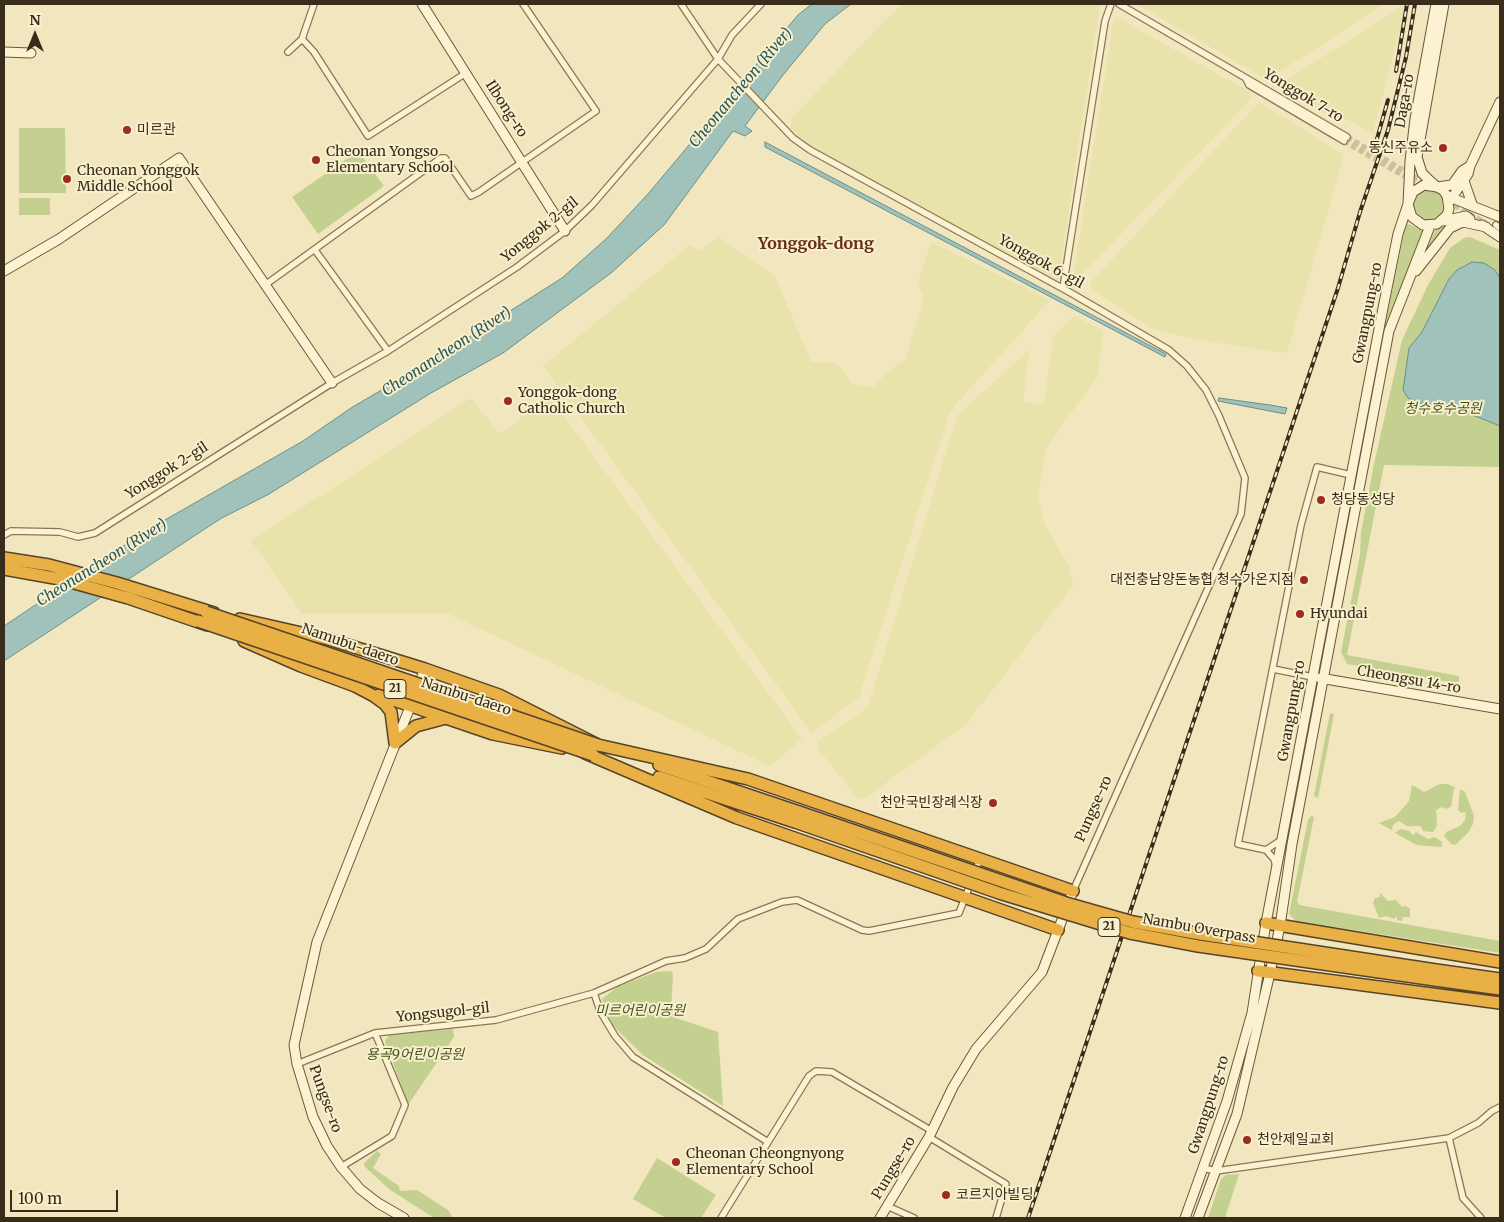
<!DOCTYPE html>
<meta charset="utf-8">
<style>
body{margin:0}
#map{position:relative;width:1504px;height:1222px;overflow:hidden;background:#f1e6bd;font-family:Merriweather,serif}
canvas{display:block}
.frame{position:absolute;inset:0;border:5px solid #382c1b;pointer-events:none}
.north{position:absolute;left:10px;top:10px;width:50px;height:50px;-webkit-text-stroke:4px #f8efcd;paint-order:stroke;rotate:0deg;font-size:14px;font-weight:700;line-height:20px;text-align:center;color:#382c1b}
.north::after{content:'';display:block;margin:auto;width:18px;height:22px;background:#382c1b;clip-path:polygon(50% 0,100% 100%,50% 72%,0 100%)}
.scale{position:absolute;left:10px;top:1190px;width:108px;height:22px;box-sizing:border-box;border:2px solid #382c1b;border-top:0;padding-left:6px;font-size:15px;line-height:18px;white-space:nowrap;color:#382c1b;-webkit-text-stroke:4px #f8efcd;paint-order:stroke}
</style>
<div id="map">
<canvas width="1504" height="1222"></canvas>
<div class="frame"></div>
<div class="north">N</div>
<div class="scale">100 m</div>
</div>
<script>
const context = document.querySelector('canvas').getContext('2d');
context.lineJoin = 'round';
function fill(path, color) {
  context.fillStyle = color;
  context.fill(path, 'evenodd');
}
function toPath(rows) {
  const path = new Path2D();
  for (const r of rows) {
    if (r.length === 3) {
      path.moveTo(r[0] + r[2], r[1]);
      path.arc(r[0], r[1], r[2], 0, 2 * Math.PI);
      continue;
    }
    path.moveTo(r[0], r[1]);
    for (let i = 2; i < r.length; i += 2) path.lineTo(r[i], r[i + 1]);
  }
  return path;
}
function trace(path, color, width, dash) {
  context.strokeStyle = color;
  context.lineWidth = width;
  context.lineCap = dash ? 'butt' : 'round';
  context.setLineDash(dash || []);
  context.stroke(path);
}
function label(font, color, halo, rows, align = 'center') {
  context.font = font + ' Merriweather,"Noto Sans KR",serif';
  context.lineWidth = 4;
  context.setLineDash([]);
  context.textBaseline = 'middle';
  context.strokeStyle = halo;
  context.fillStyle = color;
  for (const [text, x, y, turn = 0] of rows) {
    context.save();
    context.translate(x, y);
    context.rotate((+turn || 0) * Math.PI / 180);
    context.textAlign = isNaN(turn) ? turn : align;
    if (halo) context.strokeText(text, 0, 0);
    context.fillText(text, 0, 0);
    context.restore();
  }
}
fill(toPath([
 [904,4,1100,4,1058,280,1051,281,817,152,791,129,791,119,885,20],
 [1137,4,1384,4,1267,80],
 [1401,6,1405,8,1373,133,1344,118,1319,111,1278,86],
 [1116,17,1250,92,1251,99,1072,285,1113,23],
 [1259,102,1344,155,1287,353,1199,340,1153,329,1092,290,1091,282],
 [719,237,775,276,811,362,832,362,840,367,853,385,873,387,887,372,906,359,924,297,918,283,931,242,1050,300,950,411,859,697,812,733,543,366,690,245,699,251],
 [1074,316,1103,331,1098,375,1046,448,1038,497,1044,523,1069,567,1073,586,966,724,864,799,857,797,819,750,818,741,868,707,957,416,1029,350,1023,402,1044,405,1053,337],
 [549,396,802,739,770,766,449,614,301,614,294,601,251,541,471,398,500,434]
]), '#e7e3aa');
fill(toPath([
 [19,128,65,128,66,193,19,193],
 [358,151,384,186,318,234,292,197],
 [1430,205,17],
 [19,198,50,198,50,215,19,215],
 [1406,223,1425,231,1385,326],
 [1449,225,1423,258,1436,228],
 [1470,237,1500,250,1500,467,1384,465,1347,655,1459,676,1459,681,1456,683,1347,664,1341,652,1360,555,1361,532,1374,464,1402,340,1428,285,1450,248,1464,238],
 [1330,713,1334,714,1318,798,1314,796],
 [1440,784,1448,784,1458,789,1454,788,1451,807,1445,809,1442,807,1436,810,1437,826,1433,832,1423,831,1421,826,1407,826,1399,821,1393,825,1392,830,1379,823,1395,817,1409,801,1412,785,1424,792],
 [1460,789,1465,792,1474,816,1473,824,1468,833,1455,845,1451,844,1444,836,1446,832,1460,826,1465,820,1466,812,1461,813,1458,810],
 [1311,816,1314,817,1297,902,1299,905,1500,941,1500,953,1296,921,1289,914,1308,820],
 [1400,829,1409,831,1413,835,1416,832,1428,839,1435,837,1442,842,1442,847,1417,845,1395,833],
 [1380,893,1388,901,1396,900,1402,907,1406,906,1410,909,1410,917,1403,917,1402,921,1397,920,1397,916,1394,919,1386,916,1379,918,1373,903,1375,898,1380,897],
 [671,971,673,974,671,1011,676,1018,718,1032,723,1106,643,1055,613,1026,605,1009,602,999,617,987,656,972],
 [453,1029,454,1037,408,1105,385,1041,389,1035],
 [377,1151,381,1154,373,1168,399,1186,400,1191,417,1190,448,1210,453,1218,434,1218,389,1189,364,1166,364,1163],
 [657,1158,716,1195,701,1218,666,1218,633,1199],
 [1239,1174,1225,1218,1208,1218,1221,1179,1226,1175]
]), '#c3d090');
const water = toPath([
 [812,4,851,4,825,24,783,75,745,126,752,131,745,136,733,131,664,225,611,273,503,353,431,393,269,494,220,519,4,661,4,626,144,532,303,441,351,408,436,358,562,278,606,239,648,194,798,15,812,4],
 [765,142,1166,354,1165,357,765,147,765,142],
 [1472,262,1484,263,1495,270,1500,278,1500,426,1453,407,1419,403,1408,398,1403,390,1409,348,1422,332,1449,279,1457,270,1472,262],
 [1219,398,1270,405,1287,408,1285,414,1218,401,1219,398]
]);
fill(water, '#a1c2bb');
trace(water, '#68908a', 1);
trace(toPath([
 [1347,137,1428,185],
 [1344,141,1487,224]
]), '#ccc19d', 5.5, [5.5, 3]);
const street = toPath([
 [681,4,718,59,793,138,810,150,1071,293,1169,350,1187,366,1206,390,1219,416,1245,478,1241,514,1073,891],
 [1119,4,1347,137],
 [302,39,314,52,368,136,466,73],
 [288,52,302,39,314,4],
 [1246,79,1249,85,1344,141],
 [1496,225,1500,228],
 [315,250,388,351],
 [265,285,441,158,445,158,471,196,479,192,596,111,523,4],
 [1063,288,1105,21,1111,4],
 [4,535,11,531,60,532,78,537,95,533,332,383,388,351,517,267,565,231,592,205,718,59,732,35,761,4],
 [1273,669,1313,677],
 [1266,850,1281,840],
 [1276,866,1274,859,1266,850,1238,844,1301,525,1317,467,1351,475],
 [594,993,600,1011,615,1036,633,1057,768,1142],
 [297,1064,375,1033,496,1020,594,993,666,961,685,958,706,949,738,919,782,902,797,900,862,930,869,931,959,913,980,859],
 [929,1137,1006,1184,996,1218],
 [1449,1138,1478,1123,1492,1111,1500,1107],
 [341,1167,392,1136,405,1105,375,1033],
 [1203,1168,1216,1171,1449,1138,1463,1198,1481,1218],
 [887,1206,914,1218],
 [721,1218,809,1076,816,1071,832,1072,932,1131]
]);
const secondary = toPath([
 [422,4,565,231],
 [1444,4,1417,157,1422,173,1429,180,1437,187,1443,190,1447,196,1449,209,1447,215,1437,224,1423,225,1412,217,1408,204,1413,192,1424,185,1437,187,1452,185,1462,171,1470,166],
 [4,52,31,53],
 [1464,181,1472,204],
 [1447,196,1500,217],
 [1449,202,1468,174,1470,166,1500,102],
 [1443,221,1466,216,1470,219],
 [1482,225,1500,237],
 [4,271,59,239,179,158,332,383],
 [1416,271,1450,228,1463,222,1486,227],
 [1320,678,1500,709],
 [404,1218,378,1203,360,1189,341,1167,327,1146,313,1117,297,1064,294,1045,317,942,425,669],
 [880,1218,929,1137,953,1087,976,1049,1042,972,1073,891],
 [1185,1218,1227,1101,1252,1013,1266,923,1383,308,1398,234,1408,204,1410,161,1415,119,1436,4],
 [1198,1218,1237,1114,1270,973,1280,926,1292,844,1389,331,1430,226]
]);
const highway = toPath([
 [4,558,49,565,117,583,214,613],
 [4,569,60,579,128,598,207,625],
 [240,619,328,639,425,669,499,695,598,745,748,779,1073,891],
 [244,641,301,666,355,686,374,696,385,704,391,712,395,743],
 [379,695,446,718],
 [395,743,416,726,446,718,493,734,562,748],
 [585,753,737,818,1058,930],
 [659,765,799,812],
 [659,777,795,822],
 [1266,923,1500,962],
 [1436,970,1500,979],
 [1258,971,1500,1003],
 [1435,980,1500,989]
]);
trace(street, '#8a7655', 8);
trace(secondary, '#6c5738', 11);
trace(highway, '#57432a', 14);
trace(street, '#fbf2d1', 5.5);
trace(secondary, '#fbf2d1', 9);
trace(highway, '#e9b045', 11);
const rail = toPath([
 [1396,71,1407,4],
 [1373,153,1388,100],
 [1028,1218,1338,288,1360,212,1388,130,1406,57,1415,4]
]);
trace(rail, '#382c1b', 4);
trace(rail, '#f8efcd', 2, [5.5]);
const highwayBridge = toPath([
 [206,612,598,745],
 [198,621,593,755],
 [799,812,1066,903,1133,922,1200,934,1436,970],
 [795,822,999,893,1130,933,1198,946,1435,980]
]);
trace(highwayBridge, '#57432a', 14, []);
trace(highwayBridge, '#e9b045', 11);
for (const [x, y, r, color] of [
 [127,130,5,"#9e2b20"],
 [1443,148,5,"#9e2b20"],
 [316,160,5,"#9e2b20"],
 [67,179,5,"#9e2b20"],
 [508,401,5,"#9e2b20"],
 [1321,500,5,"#9e2b20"],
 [1304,580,5,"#9e2b20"],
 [1300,614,5,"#9e2b20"],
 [993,803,5,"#9e2b20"],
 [1247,1140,5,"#9e2b20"],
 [676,1162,5,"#9e2b20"],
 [946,1195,5,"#9e2b20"]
]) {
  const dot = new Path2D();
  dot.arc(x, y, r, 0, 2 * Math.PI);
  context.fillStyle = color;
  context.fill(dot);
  trace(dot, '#f8efcd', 2);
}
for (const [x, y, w] of [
 [395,689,22],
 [1109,927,22]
]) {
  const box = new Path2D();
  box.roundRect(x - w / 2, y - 9.5, w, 19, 4);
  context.fillStyle = '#f8efcd';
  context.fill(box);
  trace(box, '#382c1b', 1);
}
label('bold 12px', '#382c1b', null, [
 ["21",395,689],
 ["21",1109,927]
]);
label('14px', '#382c1b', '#f8efcd', [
 ["Yonggok 7-ro",1303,96,31],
 ["Daga-ro",1405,101,-80],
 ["Ilbong-ro",506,109,57],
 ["Yonggok 2-gil",540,230,-39],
 ["Yonggok 6-gil",1041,262,29],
 ["Gwangpung-ro",1368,313,-79],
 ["Yonggok 2-gil",167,471,-32],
 ["Namubu-daero",350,645,19],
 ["Cheongsu 14-ro",1409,680,10],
 ["Nambu-daero",466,697,18],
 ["Gwangpung-ro",1292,711,-80],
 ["Pungse-ro",1094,809,-66],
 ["Nambu Overpass",1199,929,10],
 ["Yongsugol-gil",443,1013,-6],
 ["Pungse-ro",325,1099,70],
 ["Gwangpung-ro",1209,1105,-72],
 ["Pungse-ro",894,1168,-59]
]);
label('14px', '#382c1b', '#f8efcd', [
 ["미르관",137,130],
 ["동신주유소",1433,148,"right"],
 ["Cheonan Yongso",326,152],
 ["Elementary School",326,168],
 ["Cheonan Yonggok",77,171],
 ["Middle School",77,187],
 ["Yonggok-dong",518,393],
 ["Catholic Church",518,409],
 ["청당동성당",1331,500],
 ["대전충남양돈농협 청수가온지점",1294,580,"right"],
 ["Hyundai",1310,614],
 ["천안국빈장례식장",983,803,"right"],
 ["천안제일교회",1257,1140],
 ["Cheonan Cheongnyong",686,1154],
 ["Elementary School",686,1170],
 ["코르지아빌딩",956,1195]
], 'left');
label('italic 14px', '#445620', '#f8efcd', [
 ["청수호수공원",1443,409],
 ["미르어린이공원",640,1011],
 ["용곡9어린이공원",415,1055]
]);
label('italic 15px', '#295859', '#f8efcd', [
 ["Cheonancheon (River)",741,88,-50],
 ["Cheonancheon (River)",447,352,-33],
 ["Cheonancheon (River)",102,563,-32]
]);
label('bold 16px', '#682f17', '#f8efcd', [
 ["Yonggok-dong",816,244]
]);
</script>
